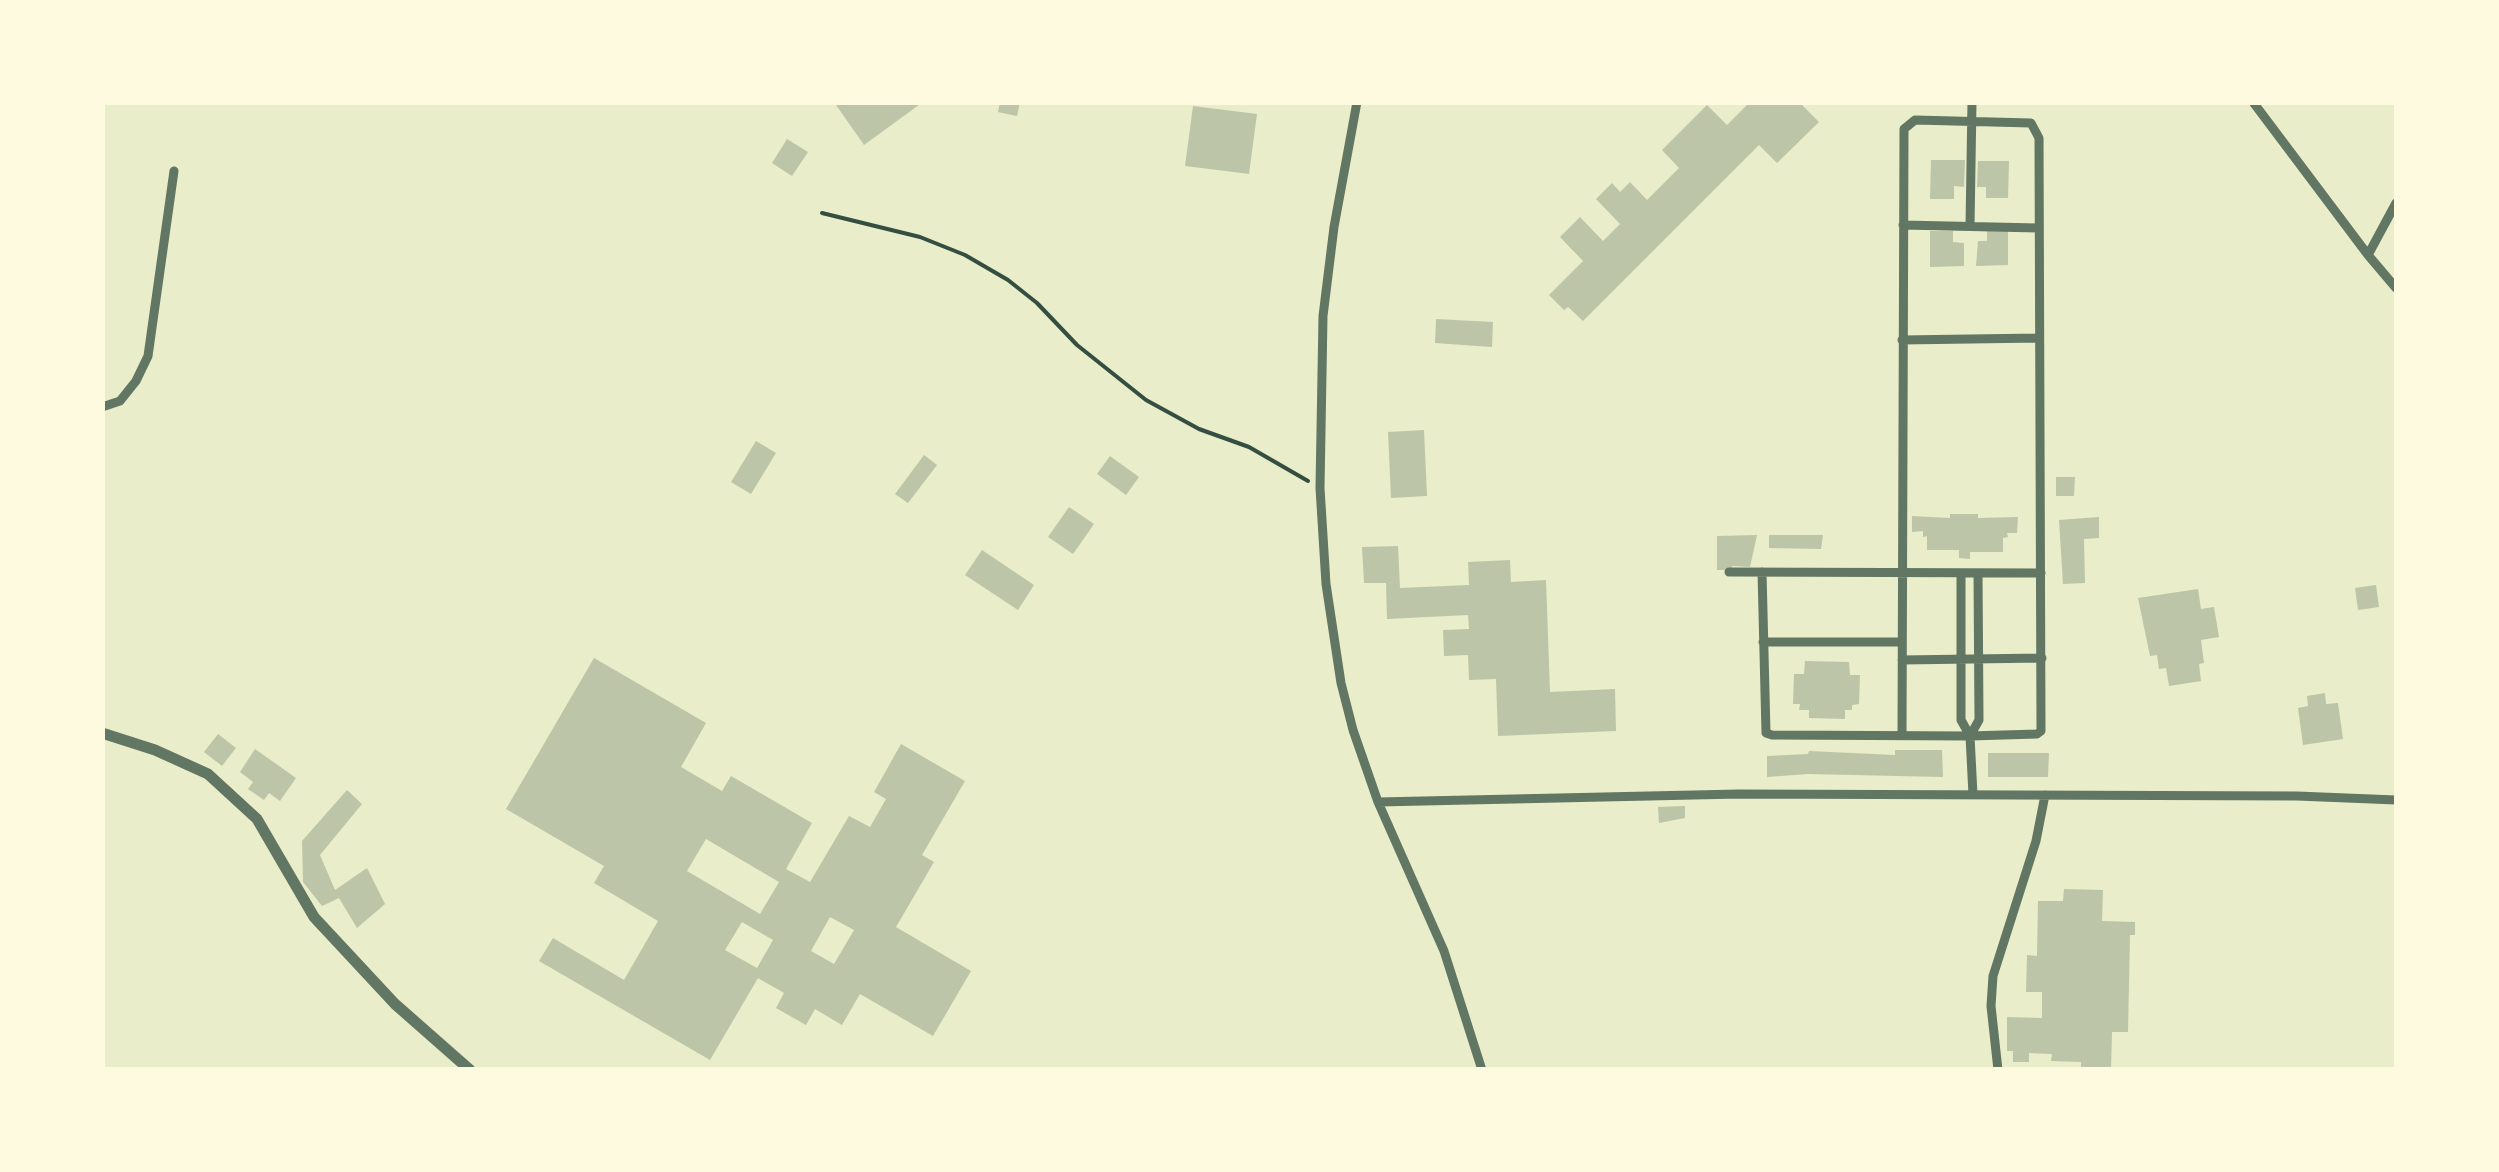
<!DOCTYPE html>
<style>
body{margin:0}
#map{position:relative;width:2499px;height:1172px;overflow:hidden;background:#e9edc9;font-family:Karla,sans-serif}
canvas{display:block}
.frame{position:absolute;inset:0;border:105px solid #fefae0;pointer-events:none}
</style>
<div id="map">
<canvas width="2499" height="1172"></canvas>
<div class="frame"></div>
</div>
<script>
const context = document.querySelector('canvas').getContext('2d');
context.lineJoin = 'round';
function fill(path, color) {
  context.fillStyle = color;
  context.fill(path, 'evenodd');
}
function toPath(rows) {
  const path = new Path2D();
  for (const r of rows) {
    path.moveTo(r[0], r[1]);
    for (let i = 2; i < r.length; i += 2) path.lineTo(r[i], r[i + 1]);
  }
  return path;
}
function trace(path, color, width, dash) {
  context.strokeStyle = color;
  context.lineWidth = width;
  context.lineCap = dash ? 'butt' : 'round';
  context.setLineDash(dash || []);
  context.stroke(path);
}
fill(toPath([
 [834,102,923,102,864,145],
 [1000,102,1020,102,1017,116,998,112],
 [1750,102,1799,102,1819,122,1777,163,1759,145,1583,321,1568,307,1564,310,1549,295,1583,261,1560,237,1580,217,1603,241,1620,224,1596,199,1612,183,1620,192,1630,182,1647,200,1679,168,1662,150,1707,105,1727,125],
 [1193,106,1257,114,1249,174,1185,166],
 [787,139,808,152,792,176,772,163],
 [1931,160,1965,160,1964,187,1954,186,1954,199,1930,199],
 [1978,161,2009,161,2008,198,1986,198,1986,187,1977,187],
 [1987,230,2008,230,2008,265,1976,266,1978,241,1987,241],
 [1930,231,1953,231,1953,242,1964,243,1964,266,1930,267],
 [1436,319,1493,322,1492,347,1435,343],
 [1424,430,1427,496,1391,498,1388,432],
 [756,441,776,453,751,494,731,482],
 [924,455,937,465,908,503,895,494],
 [1110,456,1139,477,1126,495,1097,474],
 [2056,477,2075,477,2074,496,2056,496],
 [1069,507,1094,524,1073,554,1048,537],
 [1950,514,1978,514,1978,518,2018,517,2017,533,2007,533,2008,537,2003,538,2003,552,1970,552,1970,559,1959,558,1959,550,1927,550,1927,536,1923,537,1923,531,1912,532,1912,516,1950,518],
 [2099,517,2099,538,2084,539,2085,583,2063,584,2059,520],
 [1757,535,1750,567,1732,566,1732,570,1717,570,1717,536],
 [1769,535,1823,535,1821,549,1769,548],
 [1398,546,1400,588,1469,585,1468,562,1510,560,1511,582,1546,580,1550,692,1615,689,1616,731,1498,736,1496,679,1469,680,1468,655,1444,656,1443,630,1469,629,1468,615,1387,619,1386,583,1364,583,1362,547],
 [982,550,1034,585,1018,610,965,575],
 [2376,585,2379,607,2358,610,2355,588],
 [2198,589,2201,609,2214,607,2219,637,2201,640,2204,663,2199,664,2201,681,2169,686,2166,668,2159,669,2157,655,2150,656,2138,598],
 [594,658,706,723,681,767,722,791,731,776,812,823,786,869,810,882,849,816,870,827,886,799,874,792,901,744,965,781,922,855,934,862,896,927,971,971,933,1036,860,994,842,1025,815,1009,806,1025,776,1008,784,993,758,978,710,1060,539,961,553,938,624,980,658,921,594,883,604,866,506,809],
 [706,839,779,882,760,914,687,871],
 [830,917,854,930,834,964,811,951],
 [742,922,773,940,757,968,725,950],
 [1805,661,1849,662,1850,675,1860,675,1859,704,1852,705,1852,710,1845,710,1845,719,1809,718,1809,710,1799,710,1800,704,1793,704,1794,674,1804,674],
 [2325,693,2326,704,2338,703,2343,739,2303,745,2298,708,2308,706,2307,696],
 [218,734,236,748,222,766,204,752],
 [255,749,296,778,280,801,269,793,264,800,248,789,253,782,240,772],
 [1895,750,1942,750,1943,777,1808,774,1767,777,1767,756,1808,754,1809,751,1895,755],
 [1988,753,2049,753,2048,777,1988,777],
 [347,790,362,804,320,855,335,890,367,868,385,904,357,928,339,898,322,906,303,882,302,841],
 [1685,806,1685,818,1659,823,1658,807],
 [2064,889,2103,890,2102,921,2135,922,2135,935,2130,935,2128,1032,2112,1032,2111,1070,2081,1070,2081,1062,2051,1061,2052,1054,2029,1053,2029,1062,2013,1062,2013,1051,2007,1051,2007,1017,2042,1018,2042,992,2026,992,2027,955,2037,956,2038,901,2063,901]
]), '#bcc5a7');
trace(toPath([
 [822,213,920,237,965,255,1008,280,1037,303,1077,345,1146,400,1199,429,1249,447,1308,481]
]), '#344e41', 4);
trace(toPath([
 [1357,102,1334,227,1323,316,1320,488,1326,584,1341,683,1353,730,1378,802,1444,951,1482,1070],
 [2253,102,2368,255,2396,288],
 [1903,225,2038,228],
 [1970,226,1972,102],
 [2368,255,2396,203],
 [1902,340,2039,338],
 [102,407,120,401,136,381,148,356,174,171],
 [1729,572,2041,573],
 [1762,572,1766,733,1772,735,1970,736,2037,734,2041,731,2039,138,2031,123,1915,120,1904,129,1902,735],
 [1961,573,1961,720,1970,736,1973,795],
 [1763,642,1902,642],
 [1902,660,2042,658],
 [1970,736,1979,720,1978,573],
 [1378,802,1739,794,2297,796,2396,800],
 [1998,1070,1991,1006,1993,976,2036,841,2045,795]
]), '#617663', 9);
trace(toPath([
 [102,733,155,750,208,774,257,819,314,917,395,1004,470,1070]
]), '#617663', 11);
</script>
